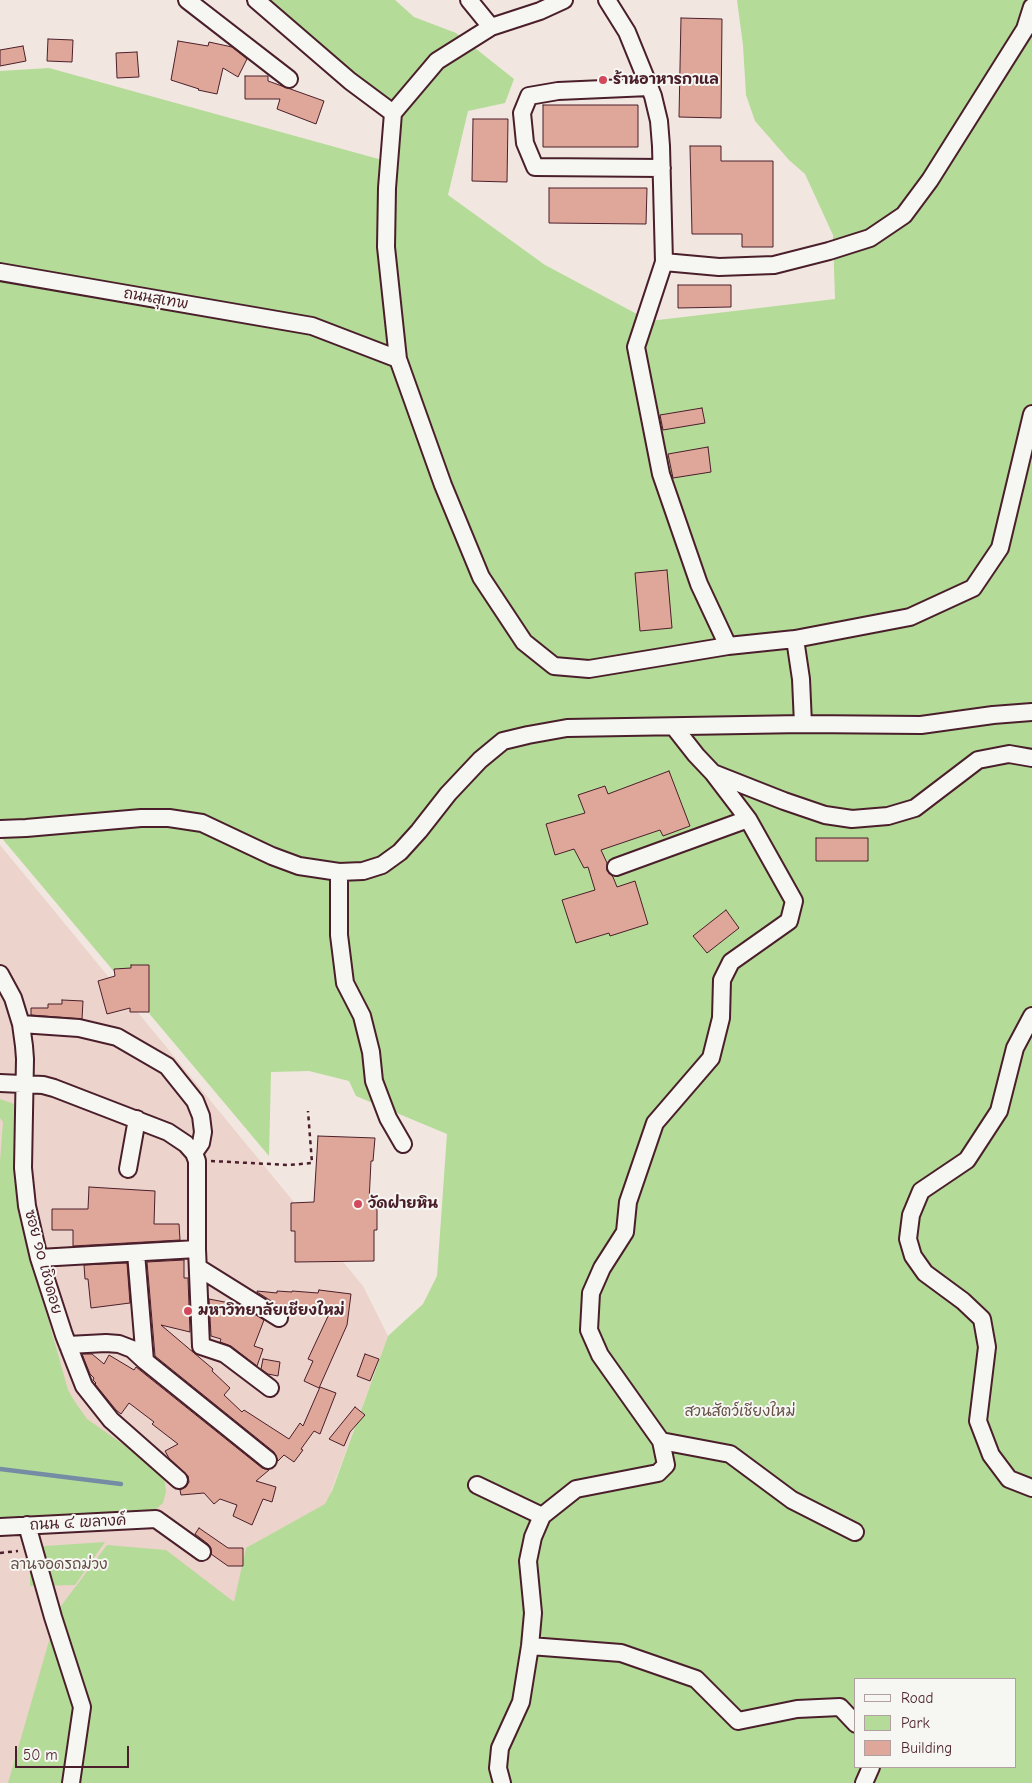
<!DOCTYPE html>
<meta charset="utf-8">
<style>
body{margin:0}
#map{position:relative;width:1032px;height:1783px;overflow:hidden;background:#f1e6e0;font-family:"Comic Neue",sans-serif}
canvas{display:block}
.legend{position:absolute;left:854px;top:1678px;width:162px;height:90px;box-sizing:border-box;background:#f6f6f2;border:1px solid #b1a0a2;margin:0;padding:6px 9px;list-style:none;font-size:15px;color:#4a1f2b}
.legend li{display:flex;align-items:center;gap:10px;height:25px}
.legend b{width:25px;border:1px solid #b1a0a2}
.scale{position:absolute;left:15px;top:1746px;width:114px;height:22px;box-sizing:border-box;border:2px solid #4a1f2b;border-top:0;padding-left:6px;font-size:15px;line-height:18px;white-space:nowrap;color:#4a1f2b;-webkit-text-stroke:4px #f6f6f2;paint-order:stroke}
</style>
<div id="map">
<canvas width="1032" height="1783"></canvas>
<ul class="legend">
<li><b style="height:6px;background:#f6f6f2"></b>Road</li>
<li><b style="height:14px;background:#b4db97"></b>Park</li>
<li><b style="height:14px;background:#dfa799"></b>Building</li>
</ul>
<div class="scale">50 m</div>
</div>
<script>
const context = document.querySelector('canvas').getContext('2d');
context.lineJoin = 'round';
function fill(path, color) {
  context.fillStyle = color;
  context.fill(path, 'evenodd');
}
function toPath(rows) {
  const path = new Path2D();
  for (const r of rows) {
    path.moveTo(r[0], r[1]);
    for (let i = 2; i < r.length; i += 2) path.lineTo(r[i], r[i + 1]);
  }
  return path;
}
function trace(path, color, width, dash) {
  context.strokeStyle = color;
  context.lineWidth = width;
  context.lineCap = dash ? 'butt' : 'round';
  context.setLineDash(dash || []);
  context.stroke(path);
}
function label(font, color, halo, rows, align = 'center') {
  context.font = font + ' "Comic Neue","Playpen Sans Thai",sans-serif';
  context.lineWidth = 4;
  context.setLineDash([]);
  context.textBaseline = 'middle';
  context.strokeStyle = halo;
  context.fillStyle = color;
  for (const [text, x, y, turn = 0] of rows) {
    context.save();
    context.translate(x, y);
    context.rotate((+turn || 0) * Math.PI / 180);
    context.textAlign = isNaN(turn) ? turn : align;
    if (halo) context.strokeText(text, 0, 0);
    context.fillText(text, 0, 0);
    context.restore();
  }
}
fill(toPath([
 [0,845,363,1286,388,1336,332,1489,290,1783,0,1783]
]), '#ecd3cb');
fill(toPath([
 [258,0,395,0,414,17,456,33,514,79,505,103,468,111,448,195,545,265,650,321,835,299,833,235,805,174,789,160,755,121,746,95,743,45,737,0,1032,0,1032,1783,8,1783,58,1610,107,1545,166,1550,234,1602,246,1548,325,1504,332,1491,388,1336,423,1304,437,1276,447,1134,356,1096,349,1081,309,1071,271,1072,269,1156,0,836,0,71,49,68,393,163,402,111],
 [856,1679,1016,1679,1016,1767,856,1767],
 [0,1099,14,1104,16,1116,18,1212,68,1390,75,1402,87,1419,154,1466,164,1477,166,1491,163,1503,155,1510,137,1514,0,1521,0,1162,3,1122,0,1118],
 [105,1542,75,1585,30,1586,30,1547]
]), '#b4db97');
trace(toPath([
 [0,1469,121,1484]
]), '#758ca4', 4.5);
const building = toPath([
 [681,18,722,19,721,118,679,117,681,18],
 [48,39,73,40,72,62,47,61,48,39],
 [178,41,208,46,209,42,232,47,247,59,238,77,223,68,217,94,198,90,199,89,171,80,178,41],
 [23,46,26,61,0,66,0,50,23,46],
 [137,52,139,77,117,78,116,53,137,52],
 [245,76,268,76,268,81,324,101,316,124,277,109,280,99,245,99,245,76],
 [543,105,638,105,638,147,543,147,543,105],
 [473,119,508,119,507,182,472,181,473,119],
 [690,146,721,146,721,161,773,161,773,247,742,247,742,234,692,234,690,146],
 [549,188,647,188,646,224,549,223,549,188],
 [678,285,731,285,731,307,678,308,678,285],
 [702,408,705,423,663,430,660,415,702,408],
 [708,447,711,472,673,478,668,454,708,447],
 [667,570,672,628,640,631,635,573,667,570],
 [669,771,690,826,663,836,660,830,601,850,607,863,607,871,613,877,617,887,635,881,648,924,610,936,609,933,576,943,562,900,595,890,588,867,584,868,574,849,555,855,546,824,585,813,578,795,605,786,608,794,669,771],
 [816,838,868,838,868,861,816,861,816,838],
 [726,910,739,928,707,953,693,936,726,910],
 [131,965,149,965,149,1012,130,1012,130,1008,107,1014,98,981,115,976,114,969,131,968,131,965],
 [62,1000,83,1001,82,1019,31,1015,31,1008,48,1008,48,1004,62,1004,62,1000],
 [318,1136,375,1138,373,1161,371,1161,369,1202,377,1202,377,1230,374,1230,374,1261,295,1262,295,1231,291,1231,291,1203,314,1202,318,1136],
 [89,1187,155,1191,154,1224,179,1224,180,1240,73,1246,73,1230,52,1230,52,1209,88,1209,89,1187],
 [184,1260,184,1278,188,1278,190,1332,161,1325,213,1369,212,1371,230,1388,224,1395,242,1412,244,1410,289,1439,300,1423,303,1426,320,1387,336,1393,320,1434,314,1431,301,1449,303,1450,294,1462,284,1455,278,1461,274,1452,155,1356,147,1262,184,1260],
 [127,1263,130,1303,91,1308,88,1279,85,1279,84,1265,127,1263],
 [319,1290,351,1294,347,1325,319,1388,304,1381,313,1361,308,1359,330,1312,279,1306,257,1292,257,1291,277,1293,277,1291,292,1292,292,1291,318,1293,319,1290],
 [209,1299,240,1305,264,1320,254,1346,263,1349,257,1366,231,1346,220,1342,221,1339,211,1336,209,1299],
 [82,1354,92,1354,104,1364,109,1355,134,1370,136,1367,262,1468,269,1470,256,1481,276,1487,272,1502,263,1499,252,1525,233,1516,237,1505,220,1499,214,1504,204,1493,181,1495,180,1490,186,1487,189,1482,188,1476,169,1458,165,1451,178,1444,152,1424,154,1422,129,1403,121,1414,116,1410,95,1384,96,1383,93,1380,94,1378,90,1374,82,1354],
 [365,1354,379,1359,370,1381,357,1376,365,1354],
 [263,1359,280,1362,278,1376,268,1374,261,1369,263,1359],
 [355,1407,365,1415,350,1432,344,1446,329,1439,355,1407],
 [199,1528,228,1548,243,1548,243,1566,228,1566,211,1554,211,1548,208,1544,195,1534,199,1528]
]);
fill(building, '#dfa799');
trace(building, '#4a1f2b', 1);
const minor = toPath([
 [187,0,289,79],
 [256,0,350,81,393,113],
 [469,0,491,27],
 [607,0,627,32,653,96,659,121,661,146,664,262,636,347,661,474,699,584,728,646],
 [649,87,558,91,529,96,522,113,525,143,535,167,662,168],
 [664,262,719,267,774,265,829,251,870,238,904,215,930,180,1025,29,1032,7],
 [0,272,312,326,398,359,386,247,387,188,393,113,437,61,491,27,540,11,564,0],
 [398,359,443,485,481,577,524,642,554,666,589,669,728,646,795,639,910,617,973,588,1000,548,1032,414],
 [795,639,801,679,803,724],
 [674,727,696,755,713,773,784,801,825,815,852,819,888,816,915,808,978,760,1009,754,1032,758],
 [0,829,26,828,141,818,169,818,202,823,272,856,299,866,339,872,363,871,382,865,400,852,419,831,448,794,480,760,503,741,528,735,567,728,803,724,921,725,993,715,1032,712],
 [616,867,748,819],
 [339,872,339,935,345,983,362,1016,371,1052,374,1081,388,1118,403,1144],
 [0,974,13,998,21,1024,24,1046,25,1059,23,1168,27,1206,39,1258,64,1335,84,1386,111,1420,179,1480],
 [1032,1016,1015,1048,999,1111,967,1160,921,1191,911,1215,908,1239,913,1256,925,1273,963,1301,982,1319,987,1347,978,1421,991,1455,1009,1479,1032,1488],
 [21,1024,79,1028,117,1037,167,1066,195,1101,201,1116,203,1132,201,1143,194,1153],
 [0,1083,43,1085,54,1088,168,1132,186,1144,194,1153,197,1161,197,1249,201,1346,225,1354,270,1388],
 [128,1169,137,1119],
 [136,1253,145,1361],
 [39,1258,197,1249],
 [199,1268,279,1318],
 [68,1345,106,1343,119,1344,132,1349,145,1361,268,1460],
 [661,1441,730,1454,792,1500,855,1532],
 [477,1485,542,1516],
 [27,1525,53,1617,82,1707,71,1783],
 [0,1527,156,1519,202,1552],
 [530,1646,621,1653,696,1679,738,1721,797,1709,840,1707,856,1724],
 [502,1783,498,1768,500,1748,521,1702,530,1646,533,1613,528,1561,533,1537,542,1516,576,1489,658,1473,666,1465,661,1441,600,1355,589,1330,591,1293,602,1268,625,1232,628,1202,655,1123,711,1058,721,1018,722,980,731,962,789,921,794,901,748,819,713,773],
 [864,1783,871,1767]
]);
trace(minor, '#4a1f2b', 20);
trace(toPath([
 [211,1161,289,1165,312,1163,308,1111],
 [0,1553,18,1551]
]), '#4a1f2b', 2.5, [4, 4]);
trace(minor, '#f6f6f2', 16);
for (const [x, y, r, color] of [
 [603,80,5,"#d1495b"],
 [358,1204,5,"#d1495b"],
 [188,1311,5,"#d1495b"]
]) {
  const dot = new Path2D();
  dot.arc(x, y, r, 0, 2 * Math.PI);
  context.fillStyle = color;
  context.fill(dot);
  trace(dot, '#f6f6f2', 2);
}
label('bold 15px', '#4a1f2b', '#f6f6f2', [
 ["ร้านอาหารกาแล",613,80],
 ["วัดฝายหิน",368,1204],
 ["มหาวิทยาลัยเชียงใหม่",198,1311]
], 'left');
label('15px', '#4a1f2b', '#f6f6f2', [
 ["ถนนสุเทพ",156,299,10],
 ["ซอย ๑๐ เชิงดอย",43,1262,75],
 ["ถนน ๔ เขลางค์",78,1523,-3]
]);
label('15px', '#644e46', '#f6f6f2', [
 ["สวนสัตว์เชียงใหม่",740,1412],
 ["ลานจอดรถม่วง",59,1565]
]);
</script>
